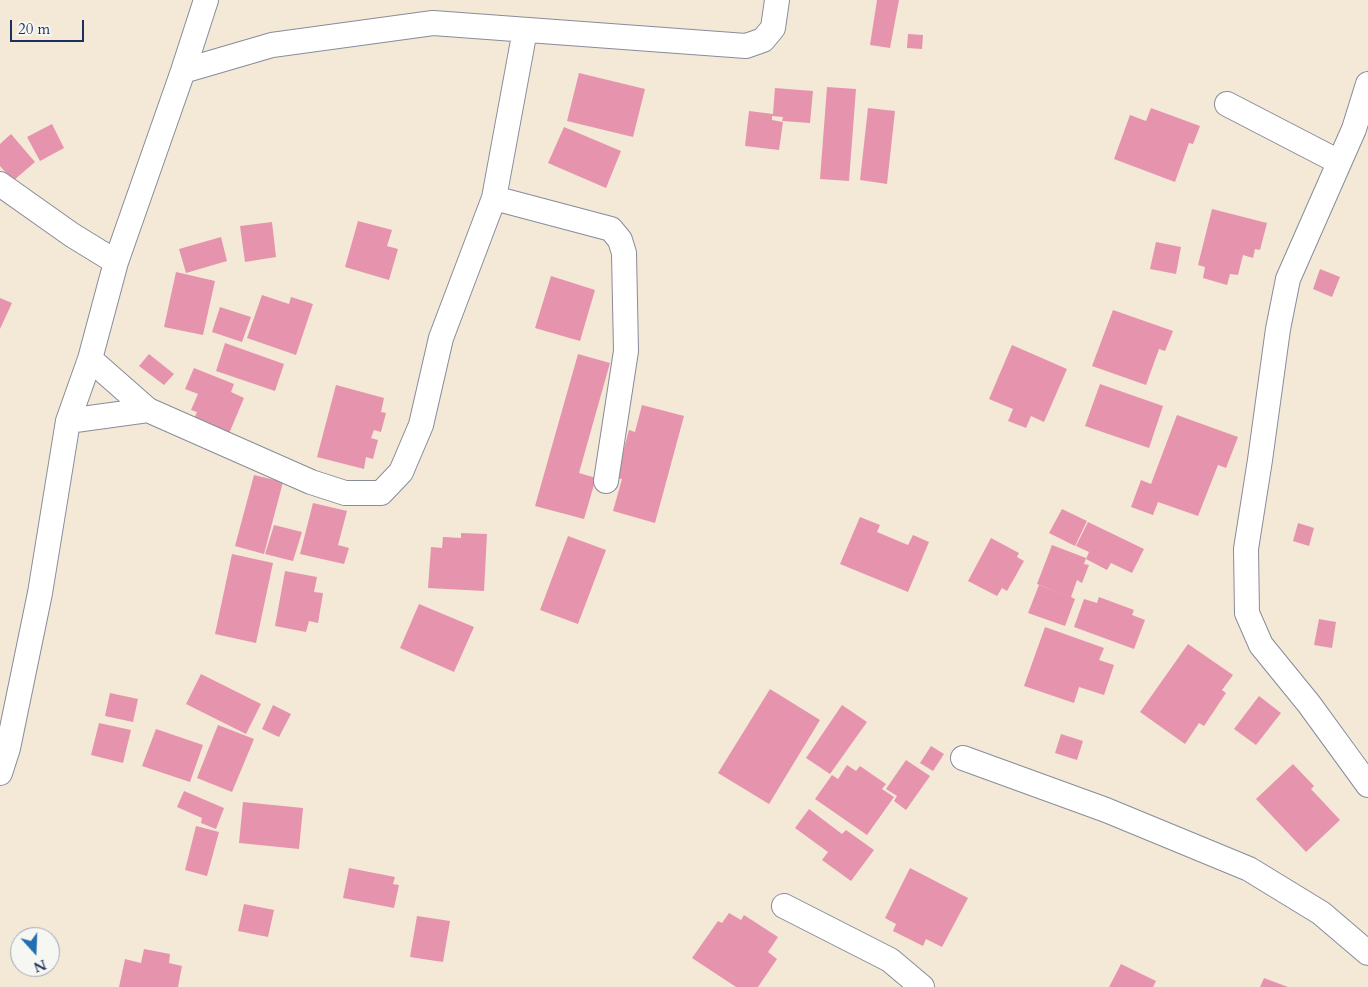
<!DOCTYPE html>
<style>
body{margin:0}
#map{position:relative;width:1368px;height:987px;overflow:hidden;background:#f3e9d6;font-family:Cardo,serif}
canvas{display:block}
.north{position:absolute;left:10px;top:927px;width:50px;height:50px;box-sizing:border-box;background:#f6f6f2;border:1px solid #9ea6b7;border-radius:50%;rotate:160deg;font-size:14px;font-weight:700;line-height:20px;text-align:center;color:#1b2f5e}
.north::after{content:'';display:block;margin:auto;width:18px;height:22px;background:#1f6fb2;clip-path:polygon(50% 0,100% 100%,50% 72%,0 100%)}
.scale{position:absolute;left:10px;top:20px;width:74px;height:22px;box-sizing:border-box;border:2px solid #1b2f5e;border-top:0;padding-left:6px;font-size:15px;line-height:18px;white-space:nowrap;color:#1b2f5e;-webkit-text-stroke:4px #f6f6f2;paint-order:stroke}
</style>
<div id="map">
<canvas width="1368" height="987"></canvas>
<div class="north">N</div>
<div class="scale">20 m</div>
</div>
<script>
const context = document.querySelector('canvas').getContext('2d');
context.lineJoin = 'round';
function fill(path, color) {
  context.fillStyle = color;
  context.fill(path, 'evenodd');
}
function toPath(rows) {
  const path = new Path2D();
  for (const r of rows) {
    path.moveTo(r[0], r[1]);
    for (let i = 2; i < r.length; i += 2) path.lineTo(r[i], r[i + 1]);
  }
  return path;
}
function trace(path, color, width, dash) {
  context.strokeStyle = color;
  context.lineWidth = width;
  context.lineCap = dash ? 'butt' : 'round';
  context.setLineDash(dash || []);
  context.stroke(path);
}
fill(toPath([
 [877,0,899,0,890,48,870,45],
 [908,34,923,35,922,49,907,48],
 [579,73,645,89,633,137,567,121],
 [827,87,856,89,849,181,820,179],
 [775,88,813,91,810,123,782,121,783,117,772,116,772,120,783,122,779,150,745,146,749,111,773,114],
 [868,108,895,111,887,184,860,180],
 [1151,108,1200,126,1193,144,1189,143,1175,182,1114,159,1130,115,1146,121],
 [52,124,64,148,40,161,27,137],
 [564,127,621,151,606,188,548,163],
 [11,134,35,162,13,181,0,166,0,144],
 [1212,209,1267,223,1260,250,1255,249,1253,258,1243,255,1238,275,1230,274,1227,285,1203,278,1205,267,1198,265],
 [358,221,392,230,387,246,398,249,389,280,345,267],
 [272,222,276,257,245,262,240,226],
 [221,237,227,261,186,273,179,249],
 [1156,242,1181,247,1176,274,1150,269],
 [1320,269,1340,277,1332,297,1313,289],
 [176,272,215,281,203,335,164,327],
 [551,276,595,290,580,341,535,328],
 [262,295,289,304,291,297,313,304,296,355,247,338],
 [0,298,12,303,0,329],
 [220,307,251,317,242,342,212,332],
 [1113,310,1173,331,1165,351,1159,349,1146,385,1092,366],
 [225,343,284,364,275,391,216,371],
 [1012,345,1067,369,1044,422,1031,416,1026,428,1008,421,1013,409,989,399],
 [149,354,174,374,164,385,139,366],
 [578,354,610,363,579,473,596,478,584,519,535,506],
 [194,368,234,384,231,392,244,398,228,436,193,421,197,412,191,410,198,394,185,389],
 [1100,384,1163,406,1149,448,1085,426],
 [336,385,384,398,381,412,386,413,381,432,374,430,371,438,378,440,373,459,366,457,364,469,317,457],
 [642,405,684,416,655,523,613,511,622,479,616,478,629,430,635,432],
 [1177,415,1238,437,1226,468,1218,465,1198,516,1158,502,1153,515,1131,507,1141,480,1151,484],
 [254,475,283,482,264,554,235,546],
 [313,503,347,511,338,545,349,548,344,564,300,554],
 [1062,509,1087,521,1075,546,1049,533],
 [860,517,880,525,877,532,908,545,913,535,929,542,908,592,840,564],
 [1088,522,1144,549,1132,573,1111,563,1107,570,1086,559,1089,552,1076,546],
 [1298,523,1314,528,1309,546,1293,541],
 [274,525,302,532,293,561,265,554],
 [461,533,487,534,484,591,428,588,431,547,442,548,443,537,461,538],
 [568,536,606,550,578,624,540,610],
 [991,538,1019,553,1017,557,1024,561,1007,591,1002,588,997,596,968,581],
 [1052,545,1086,558,1084,564,1089,565,1082,583,1077,580,1071,597,1075,599,1065,626,1028,613,1039,585,1069,596,1037,584],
 [232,554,273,563,256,643,215,634],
 [285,571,317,577,314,592,323,593,318,623,309,621,306,632,275,626],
 [1099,597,1134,610,1132,615,1145,620,1134,649,1074,627,1084,599,1097,603],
 [419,604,474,627,454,672,400,648],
 [1319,619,1336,622,1332,648,1314,645],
 [1045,627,1104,648,1099,660,1114,665,1104,695,1079,687,1074,703,1024,686],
 [1188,644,1233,675,1222,690,1226,693,1204,726,1199,723,1185,744,1140,712],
 [201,674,261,704,246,734,186,704],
 [770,689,820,720,769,804,718,773],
 [110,693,138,699,133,722,105,716],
 [1259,696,1281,713,1256,745,1234,729],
 [273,705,291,714,279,737,262,729],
 [842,705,867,722,830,774,806,758],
 [99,723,131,730,123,763,91,755],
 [218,725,254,739,232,792,197,778],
 [156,729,203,745,190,782,142,766],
 [1061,734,1083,741,1077,760,1055,753],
 [931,746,944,754,933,771,920,763],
 [906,760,930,776,906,810,894,801,897,796,886,789],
 [1293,764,1314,786,1311,789,1340,820,1306,852,1256,799],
 [847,765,856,771,860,766,886,784,882,789,894,797,867,835,815,799,832,775,838,779],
 [184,791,224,808,216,829,201,823,202,818,177,807],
 [243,802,303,808,299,849,239,843],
 [809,809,842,834,846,830,874,850,851,881,822,860,828,852,795,828],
 [196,826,219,832,207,876,185,870],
 [349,868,395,877,393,884,399,885,394,908,343,898],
 [910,868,968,898,942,947,926,939,923,946,893,931,896,924,885,918],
 [244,904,274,910,268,937,238,931],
 [729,913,741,920,744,915,778,937,768,952,777,959,758,987,736,987,692,958,718,921,722,923],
 [417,916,450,921,443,962,410,957],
 [144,949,170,954,169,963,182,966,178,987,119,987,125,959,141,963],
 [1121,964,1156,981,1153,987,1109,987],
 [1264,978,1288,987,1260,987]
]), '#e694ae');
const street = toPath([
 [183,71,272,45,433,23,746,46,763,40,773,28,777,0],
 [1368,84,1354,129,1288,279,1278,329,1260,460,1246,549,1247,613,1261,645,1309,704,1368,785],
 [1227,104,1339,162],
 [0,184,72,235,116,262],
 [494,198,525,30],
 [90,359,148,410,311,482,345,493,381,493,401,472,421,425,441,338,494,198,611,229,620,240,624,253,626,351,606,481],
 [68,421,148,410],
 [963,758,1106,810,1249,869,1321,913,1368,953],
 [0,773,8,748,40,593,68,421,90,359,116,262,183,71,206,0],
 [784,906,890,960,922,987]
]);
trace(street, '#878c9a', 26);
trace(street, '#fff', 24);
</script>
